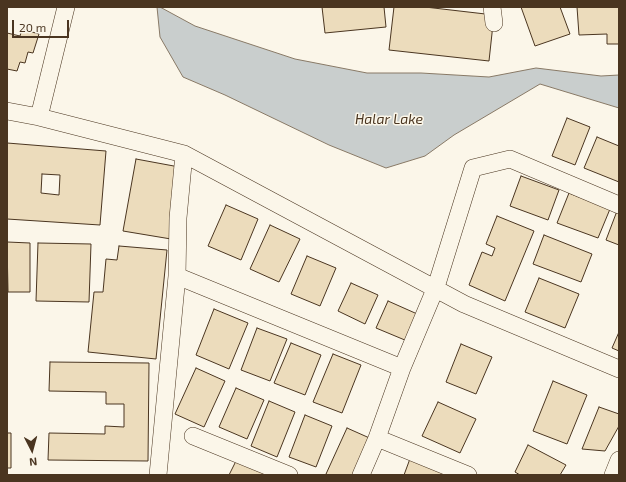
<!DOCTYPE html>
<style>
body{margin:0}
#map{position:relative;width:626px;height:482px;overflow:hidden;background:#fbf6e9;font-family:"Exo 2",sans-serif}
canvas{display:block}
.frame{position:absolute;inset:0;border:8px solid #4a3520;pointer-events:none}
.north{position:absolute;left:12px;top:430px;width:40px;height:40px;-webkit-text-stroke:3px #fbf6e9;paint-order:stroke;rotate:174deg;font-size:11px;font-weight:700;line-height:16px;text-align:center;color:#4a3520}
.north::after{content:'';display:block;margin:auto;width:14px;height:18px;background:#4a3520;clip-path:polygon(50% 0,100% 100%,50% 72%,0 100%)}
.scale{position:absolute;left:12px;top:20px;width:57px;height:18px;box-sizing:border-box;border:2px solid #4a3520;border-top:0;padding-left:5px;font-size:12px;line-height:14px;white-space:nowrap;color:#4a3520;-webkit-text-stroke:3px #fbf6e9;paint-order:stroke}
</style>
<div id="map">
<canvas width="626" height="482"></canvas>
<div class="frame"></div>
<div class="north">N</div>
<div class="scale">20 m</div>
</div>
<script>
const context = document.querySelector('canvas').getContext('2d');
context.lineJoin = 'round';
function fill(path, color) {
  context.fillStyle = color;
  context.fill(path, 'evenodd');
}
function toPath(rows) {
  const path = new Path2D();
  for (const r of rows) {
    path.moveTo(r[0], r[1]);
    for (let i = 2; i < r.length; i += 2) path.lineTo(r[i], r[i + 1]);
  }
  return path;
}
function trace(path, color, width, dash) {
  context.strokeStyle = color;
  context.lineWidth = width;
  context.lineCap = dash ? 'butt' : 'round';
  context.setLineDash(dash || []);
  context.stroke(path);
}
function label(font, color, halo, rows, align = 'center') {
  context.font = font + ' "Exo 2",sans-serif';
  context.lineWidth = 3;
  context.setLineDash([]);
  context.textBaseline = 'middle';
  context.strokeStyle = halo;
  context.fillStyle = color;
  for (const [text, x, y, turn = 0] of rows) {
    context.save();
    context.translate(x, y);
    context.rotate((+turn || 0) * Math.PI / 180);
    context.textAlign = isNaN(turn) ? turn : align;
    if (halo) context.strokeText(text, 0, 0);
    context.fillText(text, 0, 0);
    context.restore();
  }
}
const water = toPath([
 [157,7,160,7,195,26,295,59,367,73,421,73,489,77,536,68,601,76,619,75,619,108,540,84,454,135,425,156,386,168,329,145,225,95,183,77,160,37,157,7]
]);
fill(water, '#c9cecd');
trace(water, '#887966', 1);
const building = toPath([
 [322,7,384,7,386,27,325,33,322,7],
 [394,7,425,7,494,15,489,61,389,50,394,7],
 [521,7,560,7,570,34,535,46,521,7],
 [577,7,619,7,619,44,607,44,607,34,579,35,577,7],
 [22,29,39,34,33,53,28,52,25,63,20,62,17,71,7,69,7,33,20,36,22,29],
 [567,118,590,127,575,165,552,156,567,118],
 [597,137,619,146,619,182,584,168,597,137],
 [7,143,106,151,100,225,7,219,7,143],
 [42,174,60,175,59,195,41,193,42,174],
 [136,159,190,169,177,240,123,231,136,159],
 [521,176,559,190,548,220,510,206,521,176],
 [569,193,610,209,598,238,557,223,569,193],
 [226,205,258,219,241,260,208,246,226,205],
 [617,211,619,212,619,245,606,240,617,211],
 [497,216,534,231,505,301,469,285,482,252,492,256,495,248,486,244,497,216],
 [270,225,300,239,279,282,250,269,270,225],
 [544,235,592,254,581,282,533,264,544,235],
 [7,242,30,243,30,292,8,292,7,242],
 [38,243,91,244,89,302,36,301,38,243],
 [119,246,167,250,156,359,88,352,94,292,103,292,106,259,117,260,119,246],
 [307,256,336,268,320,306,291,294,307,256],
 [539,278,579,294,565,328,525,312,539,278],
 [351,283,378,295,365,324,338,311,351,283],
 [388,301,424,317,412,343,376,328,388,301],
 [214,309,248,323,229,369,196,355,214,309],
 [257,328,287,339,270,381,241,370,257,328],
 [619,332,619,351,612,348,619,332],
 [291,343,321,355,305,395,274,383,291,343],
 [461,344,492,357,476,394,446,382,461,344],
 [333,354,361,365,342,413,313,402,333,354],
 [50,362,149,363,148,461,48,460,49,433,105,434,105,426,124,427,124,404,106,404,106,392,49,391,50,362],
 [196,368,225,381,204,427,175,414,196,368],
 [553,381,587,395,567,444,533,431,553,381],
 [236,388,264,400,247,439,219,427,236,388],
 [269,401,295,412,277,457,251,446,269,401],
 [438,402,476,419,460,453,422,436,438,402],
 [599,407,619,414,619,426,605,451,582,449,599,407],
 [305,415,332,426,316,467,289,457,305,415],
 [347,428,374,440,358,475,329,475,326,474,347,428],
 [7,433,11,433,11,468,7,468,7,433],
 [528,445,566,465,560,475,520,475,515,472,528,445],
 [411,456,450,475,404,475,411,456],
 [237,459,267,475,229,475,237,459]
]);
fill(building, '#ecdcbc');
trace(building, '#4a3520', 1);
const street = toPath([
 [492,7,494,23],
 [7,111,39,117,184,154,464,304,619,369],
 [39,117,66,7],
 [184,154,178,218,177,276,402,368],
 [193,436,289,475],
 [377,438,468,475],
 [158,475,177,276],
 [361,475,377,438,402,368,436,287,473,168,510,159,619,205],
 [613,475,619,460]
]);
trace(street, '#4a3520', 18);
trace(street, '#fbf6e9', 17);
label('italic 14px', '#4a3520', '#fbf6e9', [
 ["Halar Lake",389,119]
]);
</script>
